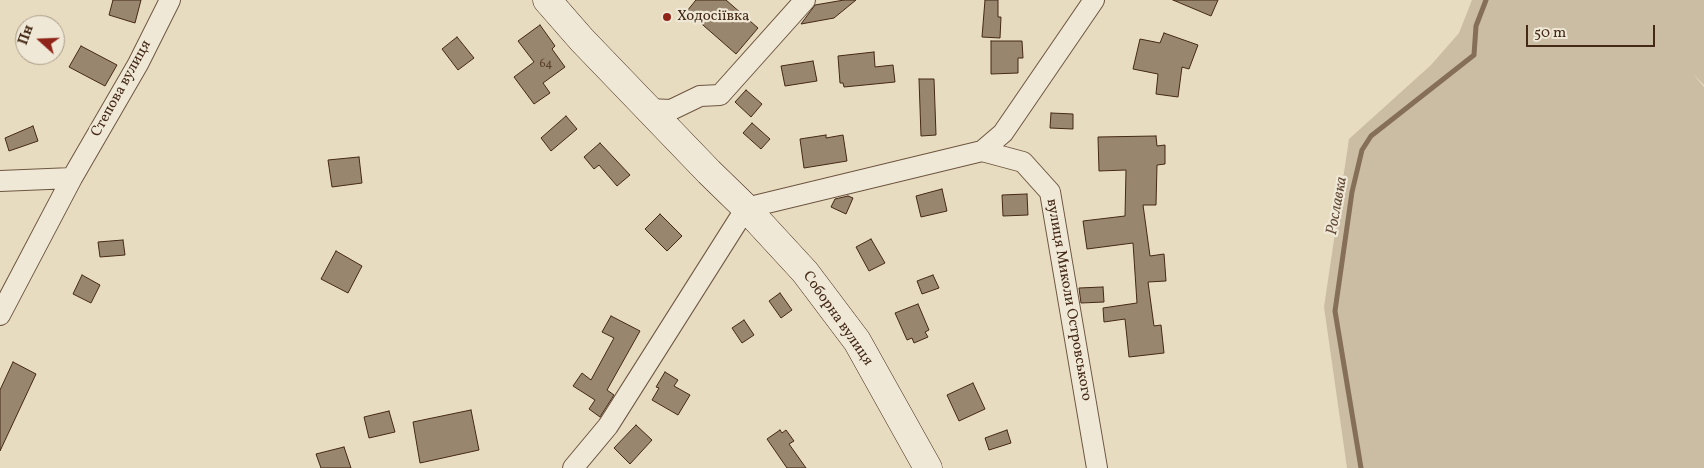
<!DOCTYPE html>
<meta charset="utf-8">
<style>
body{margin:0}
#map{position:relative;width:1704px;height:468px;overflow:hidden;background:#e7dbc0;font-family:Vollkorn,serif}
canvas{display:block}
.north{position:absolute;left:15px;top:15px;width:50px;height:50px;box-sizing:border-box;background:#efe8d6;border:1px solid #ab9c89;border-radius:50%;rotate:290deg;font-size:14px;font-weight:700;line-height:20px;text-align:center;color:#442916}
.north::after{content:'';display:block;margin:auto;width:18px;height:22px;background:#8f2418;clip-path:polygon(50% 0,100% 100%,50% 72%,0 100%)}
.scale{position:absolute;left:1526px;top:25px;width:129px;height:22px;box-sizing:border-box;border:2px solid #442916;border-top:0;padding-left:6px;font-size:15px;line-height:18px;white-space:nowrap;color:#442916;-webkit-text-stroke:4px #efe8d6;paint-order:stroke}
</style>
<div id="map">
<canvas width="1704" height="468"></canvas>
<div class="north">Пн</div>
<div class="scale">50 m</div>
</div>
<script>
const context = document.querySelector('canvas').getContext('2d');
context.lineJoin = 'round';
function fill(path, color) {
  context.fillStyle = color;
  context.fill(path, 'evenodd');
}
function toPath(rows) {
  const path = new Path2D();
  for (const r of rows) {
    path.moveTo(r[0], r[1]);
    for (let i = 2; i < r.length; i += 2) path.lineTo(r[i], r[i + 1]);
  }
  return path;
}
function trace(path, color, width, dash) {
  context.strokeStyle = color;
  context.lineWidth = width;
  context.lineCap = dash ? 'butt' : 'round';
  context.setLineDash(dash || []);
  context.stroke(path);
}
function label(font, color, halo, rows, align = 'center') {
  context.font = font + ' Vollkorn,serif';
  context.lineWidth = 4.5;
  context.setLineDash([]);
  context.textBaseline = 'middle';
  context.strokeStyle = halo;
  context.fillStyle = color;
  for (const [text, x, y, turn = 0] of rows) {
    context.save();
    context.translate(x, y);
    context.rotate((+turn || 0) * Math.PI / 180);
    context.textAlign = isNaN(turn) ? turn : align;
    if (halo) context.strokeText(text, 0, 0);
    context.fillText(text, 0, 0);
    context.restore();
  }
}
fill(toPath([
 [1472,0,1704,0,1704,85,1693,74,1704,87,1704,468,1347,468,1324,307,1349,139,1431,65,1459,33]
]), '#cbbda3');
trace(toPath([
 [1361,468,1335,311,1352,192,1362,150,1371,136,1474,55,1476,26,1486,0]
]), '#856f59', 5);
const building = toPath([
 [113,0,141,0,135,23,109,15,113,0],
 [696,0,726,0,758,28,736,54,687,11,696,0],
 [844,0,856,0,834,18,801,24,815,5,844,0],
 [985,0,998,0,998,17,1001,17,1000,38,982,37,985,0],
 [1173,0,1218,0,1211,16,1173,0],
 [540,25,555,46,552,49,565,67,543,83,550,93,534,104,514,77,534,62,518,41,540,25],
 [1164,33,1198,45,1189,69,1182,67,1178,97,1156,94,1158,74,1133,69,1140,39,1160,43,1164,33],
 [457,37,474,58,458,70,442,49,457,37],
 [991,41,1022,41,1023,58,1018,58,1018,73,991,74,991,41],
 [81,46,117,65,105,86,69,67,81,46],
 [874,52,875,67,893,65,895,82,844,87,843,83,840,83,838,56,874,52],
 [813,61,817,81,785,86,781,66,813,61],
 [919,79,934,79,936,135,921,136,919,79],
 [746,90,762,104,751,117,735,102,746,90],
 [1051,113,1073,114,1073,129,1050,128,1051,113],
 [566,116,577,129,551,151,541,138,566,116],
 [752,123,770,139,761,149,743,133,752,123],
 [33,126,38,141,9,151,5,138,33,126],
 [826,135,826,138,843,135,847,161,804,168,800,139,826,135],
 [1156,136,1157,146,1165,145,1165,164,1157,165,1156,205,1143,205,1150,256,1164,254,1166,281,1148,282,1154,326,1161,325,1164,353,1129,357,1125,319,1104,322,1103,308,1137,303,1133,243,1087,249,1083,221,1125,216,1126,170,1099,171,1098,137,1156,136],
 [600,143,630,175,617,186,599,165,594,169,584,157,600,143],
 [359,157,362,183,332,187,328,160,359,157],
 [942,189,947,211,921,217,916,196,942,189],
 [1027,194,1028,215,1003,216,1002,195,1027,194],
 [848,196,853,198,846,214,831,207,835,199,848,196],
 [660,214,682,236,667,251,645,229,660,214],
 [871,239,885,263,869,271,856,247,871,239],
 [123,240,125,255,100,257,98,242,123,240],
 [336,251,362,266,348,293,321,279,336,251],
 [82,275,100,285,91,303,73,294,82,275],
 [933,275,939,288,922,294,917,281,933,275],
 [1103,287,1104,302,1081,303,1079,288,1103,287],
 [780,293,792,310,781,318,769,301,780,293],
 [918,304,929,330,925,332,928,337,914,343,912,338,907,340,895,313,918,304],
 [611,316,640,331,607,390,614,395,600,417,589,409,595,400,573,386,582,373,591,380,614,338,602,332,611,316],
 [744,320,754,335,742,343,732,328,744,320],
 [13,362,36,374,0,451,0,390,13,362],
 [665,372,678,380,674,386,690,395,678,415,652,400,659,388,656,387,665,372],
 [973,383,985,409,959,421,947,395,973,383],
 [471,410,479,450,420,463,413,422,471,410],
 [389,411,395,432,369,438,364,417,389,411],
 [636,425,652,440,630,464,614,448,636,425],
 [780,430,782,433,786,430,794,441,789,444,806,468,787,468,767,439,780,430],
 [1007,430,1011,443,989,450,985,438,1007,430],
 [344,447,351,468,321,468,316,454,344,447]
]);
fill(building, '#99866e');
trace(building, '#442916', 1);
const street = toPath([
 [1094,0,1003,133,982,151,1023,162,1050,192,1097,468],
 [648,109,671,110,700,96,720,95,805,0],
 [0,181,72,178],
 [0,315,72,178,138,64,170,0],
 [573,468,608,426,746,208,982,151]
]);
const secondary = toPath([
 [547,0,582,40,709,172,746,208,805,272,857,341,928,468]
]);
trace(street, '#6d5640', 22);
trace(secondary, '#442916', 29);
trace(street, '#efe8d6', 20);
trace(secondary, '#efe8d6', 28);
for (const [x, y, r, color] of [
 [667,17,5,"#8f2418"]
]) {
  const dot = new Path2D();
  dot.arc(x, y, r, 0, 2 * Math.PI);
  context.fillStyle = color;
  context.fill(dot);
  trace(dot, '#efe8d6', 2);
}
label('12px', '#59402c', null, [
 ["64",546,65]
]);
label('15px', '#442916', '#efe8d6', [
 ["Ходосіївка",677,17]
], 'left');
label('15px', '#442916', '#efe8d6', [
 ["Степова вулиця",122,89,-61],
 ["вулиця Миколи Островського",1068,300,80],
 ["Соборна вулиця",837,319,55]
]);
label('italic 16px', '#644c38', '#efe8d6', [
 ["Рославка",1338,206,-80]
]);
</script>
